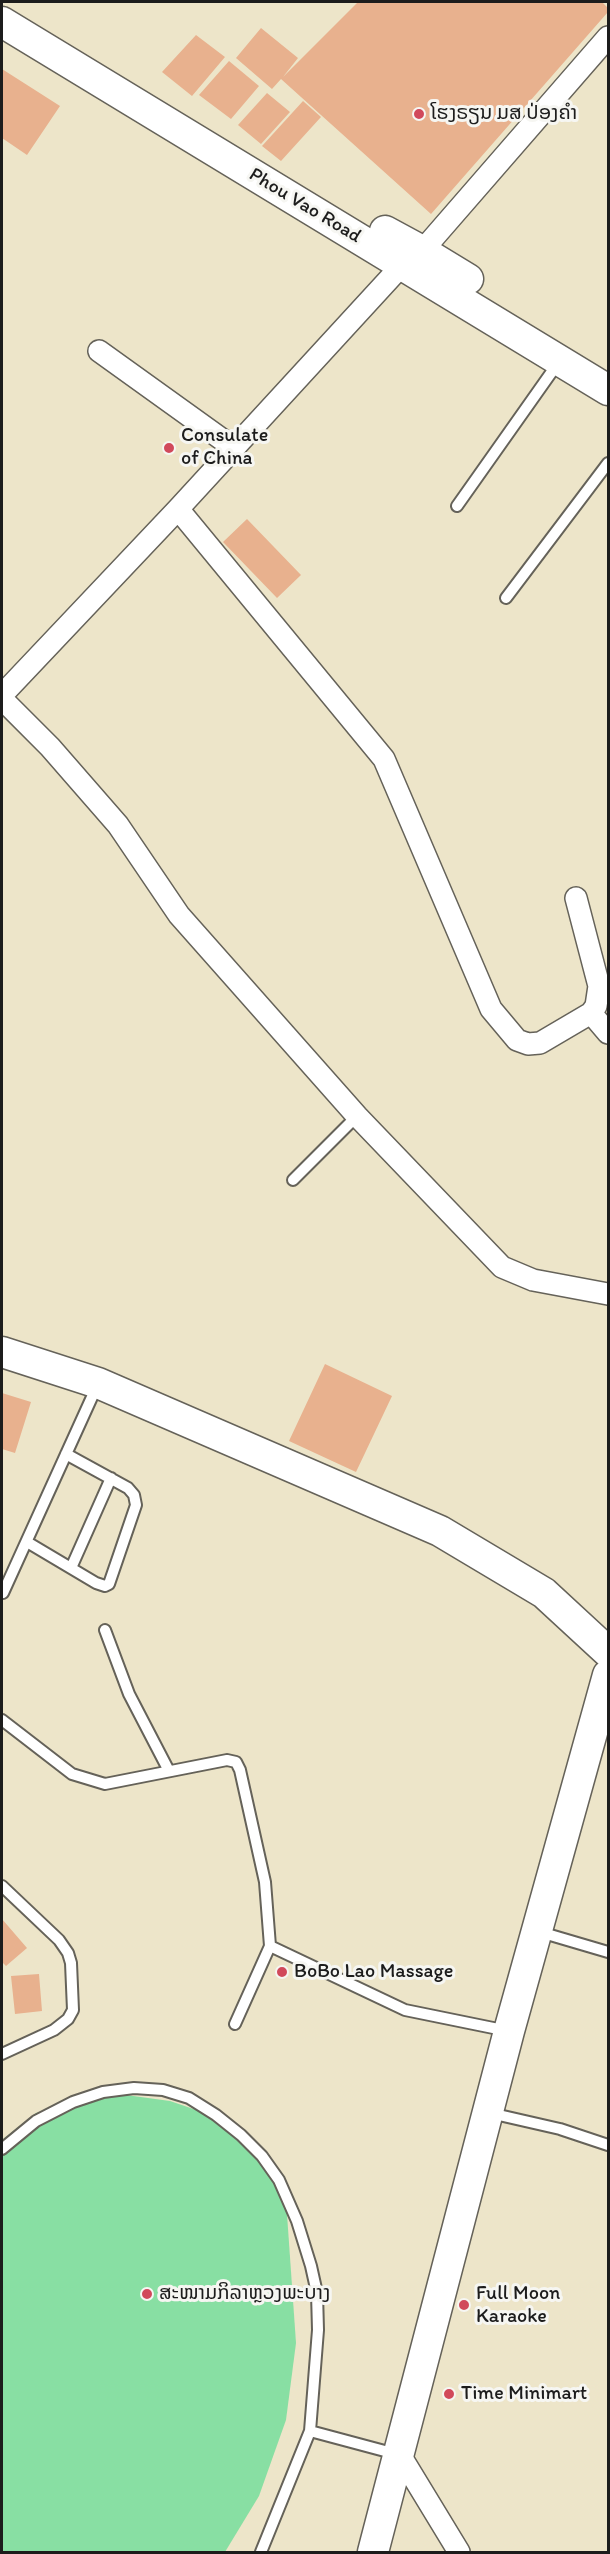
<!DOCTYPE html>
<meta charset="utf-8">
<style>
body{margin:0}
#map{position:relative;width:610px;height:2554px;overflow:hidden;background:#ede5c9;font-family:Itim,sans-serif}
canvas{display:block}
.frame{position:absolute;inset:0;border:3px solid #1c1c1c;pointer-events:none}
</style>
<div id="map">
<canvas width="610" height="2554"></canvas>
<div class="frame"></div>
</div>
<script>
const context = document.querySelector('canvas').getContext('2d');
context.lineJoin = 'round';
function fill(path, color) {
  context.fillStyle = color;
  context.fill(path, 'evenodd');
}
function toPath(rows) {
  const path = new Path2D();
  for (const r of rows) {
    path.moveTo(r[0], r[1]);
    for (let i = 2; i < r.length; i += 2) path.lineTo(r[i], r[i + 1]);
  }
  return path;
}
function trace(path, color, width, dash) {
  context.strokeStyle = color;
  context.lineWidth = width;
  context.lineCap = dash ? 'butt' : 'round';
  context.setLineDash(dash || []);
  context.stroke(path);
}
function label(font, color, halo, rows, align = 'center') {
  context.font = font + ' Itim,"Noto Sans Lao",sans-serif';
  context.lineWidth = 6;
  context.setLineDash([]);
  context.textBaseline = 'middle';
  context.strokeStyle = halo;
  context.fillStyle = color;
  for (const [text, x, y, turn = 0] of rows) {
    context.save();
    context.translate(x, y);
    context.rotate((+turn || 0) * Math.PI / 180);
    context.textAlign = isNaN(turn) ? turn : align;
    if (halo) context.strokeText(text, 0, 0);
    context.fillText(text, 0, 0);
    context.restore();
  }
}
fill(toPath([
 [104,2092,170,2101,214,2116,256,2151,286,2200,296,2343,286,2420,259,2496,225,2552,2,2552,2,2140,36,2113]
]), '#88dfa3');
fill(toPath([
 [358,2,602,2,608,8,608,12,431,214,281,79,272,89,236,58,261,28,298,58,283,77],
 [196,35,225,57,192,96,162,72],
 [229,61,259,86,231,119,199,95],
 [2,69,60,106,27,155,2,138],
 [267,93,290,112,261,144,238,125],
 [303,101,321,117,281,161,262,146],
 [247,519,301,575,277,598,223,542],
 [325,1364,392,1396,356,1472,289,1441],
 [2,1393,31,1402,15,1453,2,1449],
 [2,1919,27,1948,6,1966,2,1962],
 [39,1974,42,2011,15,2014,11,1976]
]), '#e8b18e');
const lane = toPath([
 [457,506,558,363],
 [506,598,608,463],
 [293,1180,357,1116],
 [27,1542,96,1583,105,1586,109,1584,136,1505,134,1495,128,1488,66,1454],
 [71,1568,111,1478],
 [3,1593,97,1386],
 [105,1630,129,1694,169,1771],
 [2,1720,72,1774,105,1784,227,1760,236,1762,240,1770,265,1882,270,1946,405,2010,508,2031],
 [2,1886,59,1940,68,1953,71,1963,73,2010,68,2019,54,2030,2,2054],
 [540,1932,608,1952],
 [235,2024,270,1946],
 [490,2113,560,2129,608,2145],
 [2,2149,36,2121,73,2102,103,2092,134,2088,163,2090,189,2098,216,2115,241,2135,262,2156,279,2180,297,2221,311,2266,317,2293,318,2330,310,2431,261,2552],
 [310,2431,396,2454]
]);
const street = toPath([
 [99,351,234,448],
 [178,509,384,759,491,1009,517,1040,528,1044,540,1043,591,1013],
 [2,695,178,509,403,264,422,251,608,37],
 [2,699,50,747,118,825,179,915,357,1116,502,1267,533,1280,608,1294],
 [576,898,599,986,596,1006,591,1013,608,1033],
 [400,2455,459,2552]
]);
const secondary = toPath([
 [2,22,608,390],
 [385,231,422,251,468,279],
 [2,1352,98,1383,440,1531,544,1593,608,1652],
 [373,2552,509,2031,608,1675]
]);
trace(lane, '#656259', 14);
trace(street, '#656259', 24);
trace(secondary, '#656259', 33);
trace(lane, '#fff', 10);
trace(street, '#fff', 21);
trace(secondary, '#fff', 30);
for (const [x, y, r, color] of [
 [419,114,6,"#d1495b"],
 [169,448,6,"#d1495b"],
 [282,1972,6,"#d1495b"],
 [147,2294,6,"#d1495b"],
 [464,2305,6,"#d1495b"],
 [449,2394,6,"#d1495b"]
]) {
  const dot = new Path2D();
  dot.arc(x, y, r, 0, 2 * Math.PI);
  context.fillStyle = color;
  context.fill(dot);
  trace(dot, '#f6f6f2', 2);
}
label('20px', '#1c1c1c', '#f6f6f2', [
 ["ໂຮງຣຽນ ມສ ປ່ອງຄຳ",431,114],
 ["Consulate",181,436],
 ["of China",181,459],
 ["BoBo Lao Massage",294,1972],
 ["ສະໜາມກິລາຫຼວງພະບາງ",159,2294],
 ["Full Moon",476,2294],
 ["Karaoke",476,2317],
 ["Time Minimart",461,2394]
], 'left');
label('20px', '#1c1c1c', '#f6f6f2', [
 ["Phou Vao Road",305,206,31]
]);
</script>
